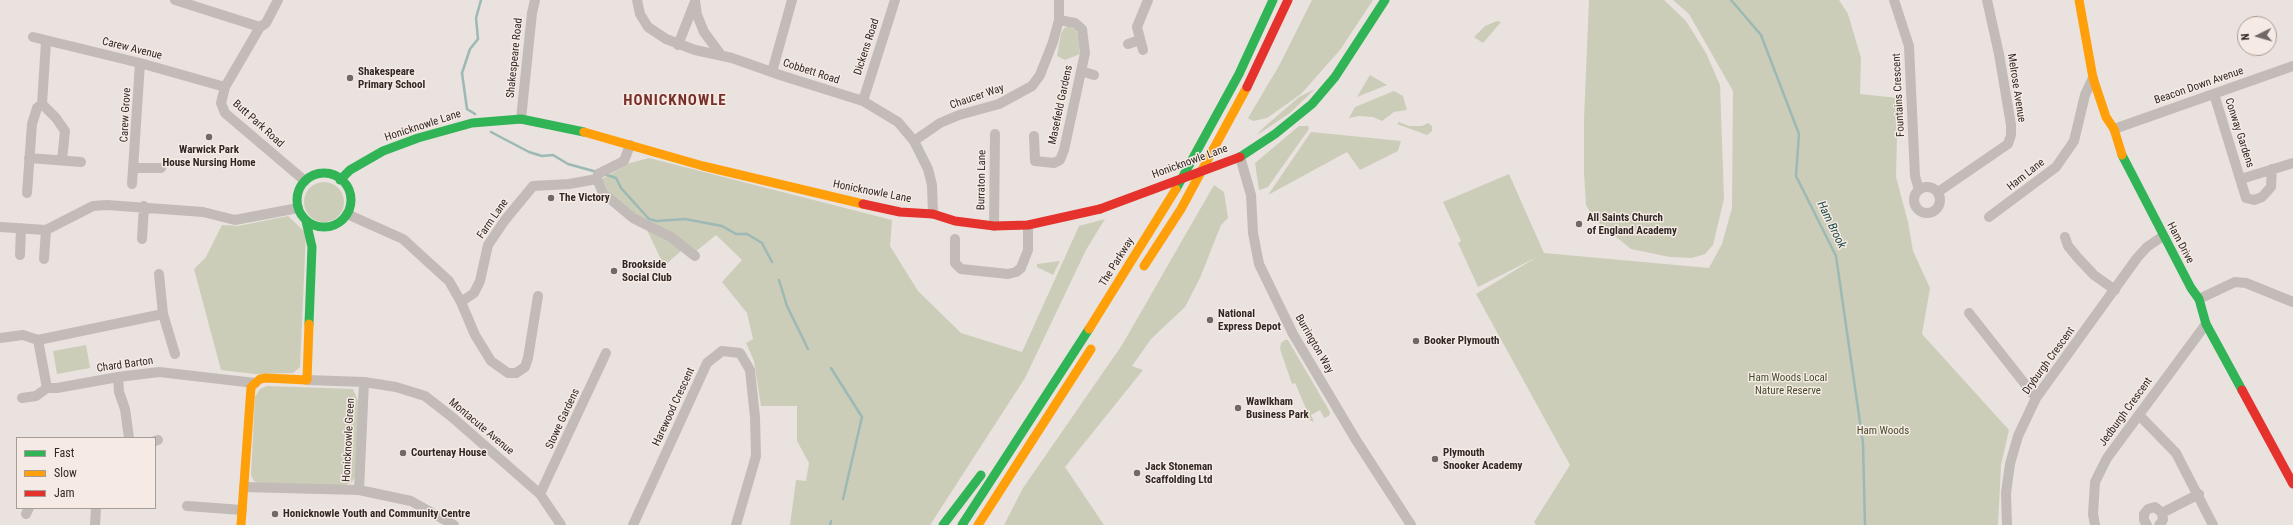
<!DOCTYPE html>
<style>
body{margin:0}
#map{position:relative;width:2293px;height:525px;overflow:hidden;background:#e9e2de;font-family:"Roboto Condensed",sans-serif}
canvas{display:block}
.legend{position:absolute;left:16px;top:437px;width:140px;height:72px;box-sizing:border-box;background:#f6ebe4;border:1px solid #a79d98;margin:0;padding:5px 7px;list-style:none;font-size:12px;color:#312826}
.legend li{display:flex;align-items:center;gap:8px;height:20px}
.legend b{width:20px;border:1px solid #a79d98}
.north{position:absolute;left:2237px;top:16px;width:40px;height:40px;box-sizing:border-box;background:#f6ebe4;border:1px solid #a79d98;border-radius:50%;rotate:265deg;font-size:11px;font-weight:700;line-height:16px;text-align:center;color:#312826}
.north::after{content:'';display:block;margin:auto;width:14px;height:18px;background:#716966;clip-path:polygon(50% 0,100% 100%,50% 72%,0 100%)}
</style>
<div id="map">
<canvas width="2293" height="525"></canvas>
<ul class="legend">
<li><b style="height:5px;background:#30b455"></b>Fast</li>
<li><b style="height:5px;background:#ff9f0a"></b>Slow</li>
<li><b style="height:5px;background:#e5322d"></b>Jam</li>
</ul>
<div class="north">N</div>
</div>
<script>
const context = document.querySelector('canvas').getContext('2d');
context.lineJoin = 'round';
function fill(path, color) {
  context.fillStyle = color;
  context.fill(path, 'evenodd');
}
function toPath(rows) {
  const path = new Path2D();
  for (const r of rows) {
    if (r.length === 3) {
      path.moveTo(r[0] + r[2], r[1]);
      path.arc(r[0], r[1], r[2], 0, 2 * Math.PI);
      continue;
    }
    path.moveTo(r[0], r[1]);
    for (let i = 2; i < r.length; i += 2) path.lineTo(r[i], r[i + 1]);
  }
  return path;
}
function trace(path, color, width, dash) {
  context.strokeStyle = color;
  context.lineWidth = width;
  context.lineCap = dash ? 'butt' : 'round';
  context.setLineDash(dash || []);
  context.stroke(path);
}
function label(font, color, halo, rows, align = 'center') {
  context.font = font + ' "Roboto Condensed",sans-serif';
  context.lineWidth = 3;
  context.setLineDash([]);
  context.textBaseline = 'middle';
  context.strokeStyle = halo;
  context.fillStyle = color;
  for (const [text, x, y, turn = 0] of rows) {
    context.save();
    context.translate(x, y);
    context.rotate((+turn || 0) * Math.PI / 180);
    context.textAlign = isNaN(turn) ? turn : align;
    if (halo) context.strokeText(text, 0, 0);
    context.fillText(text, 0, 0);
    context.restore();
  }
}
fill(toPath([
 [1312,0,1373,0,1340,50,1301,94,1267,118,1253,121,1248,118,1280,64],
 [1589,0,1664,0,1686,21,1706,53,1720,85,1724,199,1713,245,1705,254,1692,258,1670,257,1631,249,1594,219,1586,205,1584,172,1584,119],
 [1673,0,1839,0,1848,14,1861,58,1860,94,1898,98,1896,177,1908,222,1913,251,1930,288,1922,334,2009,430,2001,465,1998,525,1536,525,1534,522,1570,465,1476,294,1537,257,1478,287,1458,243,1461,241,1443,202,1509,174,1544,253,1709,268,1722,244,1732,208,1733,91,1689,14],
 [1497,21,1501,22,1483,43,1474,37,1485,26],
 [1069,26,1076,30,1078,36,1080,54,1065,60,1057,56,1061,34,1064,28],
 [1370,75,1387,85,1357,97],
 [1315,89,1290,113,1257,135,1262,129,1299,97],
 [1394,91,1403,96,1407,110,1394,112,1382,121,1373,117,1359,116,1349,118,1355,107],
 [1399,122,1409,126,1422,126,1428,123,1432,126,1432,131,1427,135,1397,124],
 [1299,126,1308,126,1309,129,1268,187,1259,190,1255,163],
 [1311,132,1401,141,1398,151,1360,170,1347,152,1268,195],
 [649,158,892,220,890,246,918,291,961,333,1022,352,1079,226,1105,219,1086,250,1025,378,930,525,790,525,796,480,806,481,809,463,797,441,797,406,761,406,754,361,746,343,753,339,747,313,722,282,742,260,716,235,689,257,682,250,664,266,647,230,608,191,602,179,630,163],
 [324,202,20],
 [1214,185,1224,192,1228,218,1221,225,1200,278,1185,307,1151,339,1132,366,1143,370,1065,467,1104,525,1004,525,1023,488,1122,345],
 [288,216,306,233,300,367,293,373,255,374,221,370,194,269,206,257,222,225,238,226],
 [1060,261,1053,275,1037,267,1037,264],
 [1285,340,1288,340,1330,412,1329,416,1324,418,1320,410,1311,415,1314,422,1307,419,1310,418,1295,383,1292,384,1280,349,1281,343],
 [86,345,90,368,57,374,53,351],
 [267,386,353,389,359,403,355,477,352,482,344,486,260,483,254,481,251,475,255,397,260,389]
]), '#cccdb9');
trace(toPath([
 [1731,0,1761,35,1799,134,1796,176,1836,256,1863,443,1865,525],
 [475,114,467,109,462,73,470,49,478,39,476,18,481,0],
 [491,132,529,152,542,156,553,155,568,164,597,172],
 [604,174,616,178,621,188,649,219,657,221,685,219,722,226,736,234,747,234,762,243,772,262],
 [779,280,787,306,808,349],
 [831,368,862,417,843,499],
 [830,525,831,521]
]), '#9cb9b5', 2.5);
trace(toPath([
 [175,0,260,27],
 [278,0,266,23,260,27,225,87,221,103,225,113,305,181],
 [637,0,640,14,648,27,666,39,695,50,732,58,783,76,863,101,898,122,914,141,928,169,932,185,933,214],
 [1894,0,1909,46,1915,176,1919,190],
 [695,1,697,15,704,32,721,55],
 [33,37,140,63,225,87],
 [46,42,42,104,56,118,65,131,62,160],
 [1128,44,1140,40],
 [678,45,694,4],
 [1143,50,1137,27,1148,0],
 [1081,71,1094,75],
 [772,72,792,0],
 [2214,94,2246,198,2254,200,2262,197,2271,187,2272,169],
 [863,101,895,0],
 [521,119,532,13,535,0],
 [2114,129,2293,66],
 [1034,136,1035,161,1054,163,1060,160,1064,150,1085,53,1082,29,1075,23,1059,20],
 [914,141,940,123,959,115,999,104,1032,86,1040,75,1053,42,1059,20,1059,0],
 [1240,157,1251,195,1253,233,1259,264,1293,334,1356,440,1411,525],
 [29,158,81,162],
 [135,168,161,168],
 [597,179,603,193,633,218,671,237,695,256],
 [2241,179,2293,163],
 [132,184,140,63],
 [1927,200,13],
 [1938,192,2008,144,2011,135,2011,125,1999,54,1987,0],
 [27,193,32,124,37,108,42,104],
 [347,214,403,239,449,281,461,302,475,335,491,361,508,373,516,373,525,367,528,358,538,296],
 [1989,217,2056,167,2074,141,2085,95,2093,78],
 [994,226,995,134],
 [0,227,46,230,93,206,107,205,203,212,235,220,298,208],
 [2065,237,2068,246,2078,258,2094,275,2115,290],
 [142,239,144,206],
 [955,239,955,263,961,269,1008,274,1016,272,1021,268,1028,250,1028,225],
 [20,255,21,228],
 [44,259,46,230],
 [159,274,163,314,175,354],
 [2199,299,2235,282,2246,283,2293,302],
 [461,302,474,293,480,281,488,245,505,220,533,186,569,184,597,179,598,174,624,161,630,145],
 [1969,313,2036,398],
 [0,338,23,335,38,340,163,314],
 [38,340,47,388,57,388,118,377,159,372,255,383],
 [118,377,119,392,125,409,129,438],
 [307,380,364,382,396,387,425,396,452,417,540,494,561,525],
 [22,398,36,396,47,388],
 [2139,415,2176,453,2213,525],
 [155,441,158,440],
 [244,487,359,490,364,382],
 [359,490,411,501,454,525],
 [540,494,606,353],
 [187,506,242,510],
 [2162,513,2199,494],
 [26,514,29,508],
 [95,525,96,508],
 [633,525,707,363,722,351,740,353,750,370,755,417,756,456,736,525],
 [2007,525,2006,493,2010,464,2018,436,2036,398,2137,258,2147,247,2163,236],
 [2095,525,2093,514,2095,482,2107,458,2206,324],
 [2147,525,2144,520,2144,514,2148,509,2155,507,2162,513,2163,520,2159,525]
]), '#c2bbb7', 10);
trace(toPath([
 [2122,155,2191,288,2199,299,2206,324,2242,390],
 [1240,157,1275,134,1312,104,1335,77,1385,0],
 [324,200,27],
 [340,180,350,170,383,151,418,138,472,123,521,119,584,132],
 [1176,189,1239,74,1273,0],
 [306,221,312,247,309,324],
 [943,525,981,475],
 [962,525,1089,329]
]), '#30b455', 9);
trace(toPath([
 [2079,0,2093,78,2106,117,2114,129,2122,155],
 [584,132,703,166,863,204],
 [1144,266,1181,209,1247,87],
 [1089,329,1176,189],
 [241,525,251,387,260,379,266,378,307,380,309,324],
 [978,525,1091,349]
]), '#ff9f0a', 9);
trace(toPath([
 [1247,87,1288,0],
 [863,204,900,212,933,214,955,221,994,226,1028,225,1100,209],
 [2242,390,2293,484]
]), '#e5322d', 9);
trace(toPath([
 [1100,209,1240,157]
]), '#e5322d', 9);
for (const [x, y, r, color] of [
 [350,78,4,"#716966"],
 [209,137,4,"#716966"],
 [551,198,4,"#716966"],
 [1579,224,4,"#716966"],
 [614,271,4,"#716966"],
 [1210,320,4,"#716966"],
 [1416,341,4,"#716966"],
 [1238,408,4,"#716966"],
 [403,453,4,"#716966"],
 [1435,459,4,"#716966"],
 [1137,473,4,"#716966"],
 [275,514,4,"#716966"]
]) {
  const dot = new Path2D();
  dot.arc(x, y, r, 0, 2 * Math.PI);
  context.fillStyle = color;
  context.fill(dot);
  trace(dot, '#f6ebe4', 1.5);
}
label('11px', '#312826', '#f6ebe4', [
 ["Dickens Road",867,47,-72],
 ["Carew Avenue",132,49,14],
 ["Shakespeare Road",515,58,-84],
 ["Cobbett Road",811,72,18],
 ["Beacon Down Avenue",2199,86,-19],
 ["Melrose Avenue",2016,88,81],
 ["Fountains Crescent",1899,95,-93],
 ["Chaucer Way",977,97,-19],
 ["Masefield Gardens",1061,105,-78],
 ["Carew Grove",126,115,-87],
 ["Butt Park Road",258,124,42],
 ["Honicknowle Lane",423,126,-18],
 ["Conway Gardens",2239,133,72],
 ["Honicknowle Lane",1190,162,-20],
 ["Ham Lane",2026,175,-38],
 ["Burraton Lane",982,180,-89],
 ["Honicknowle Lane",872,192,11],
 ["Farm Lane",493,219,-55],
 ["Ham Drive",2180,243,62],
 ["The Parkway",1117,262,-58],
 ["Burrington Way",1314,344,60],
 ["Dryburgh Crescent",2049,361,-54],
 ["Chard Barton",125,365,-8],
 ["Harewood Crescent",674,407,-65],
 ["Jedburgh Crescent",2126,412,-54],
 ["Stowe Gardens",563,419,-65],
 ["Montacute Avenue",481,427,40],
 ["Honicknowle Green",349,440,-87]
]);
label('bold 11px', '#312826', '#f6ebe4', [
 ["Shakespeare",358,72],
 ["Primary School",358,85],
 ["Warwick Park",209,150,"center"],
 ["House Nursing Home",209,163,"center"],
 ["The Victory",559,198],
 ["All Saints Church",1587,218],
 ["of England Academy",1587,231],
 ["Brookside",622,265],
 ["Social Club",622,278],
 ["National",1218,314],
 ["Express Depot",1218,327],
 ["Booker Plymouth",1424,341],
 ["Wawlkham",1246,402],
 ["Business Park",1246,415],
 ["Courtenay House",411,453],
 ["Plymouth",1443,453],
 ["Snooker Academy",1443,466],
 ["Jack Stoneman",1145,467],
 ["Scaffolding Ltd",1145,480],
 ["Honicknowle Youth and Community Centre",283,514]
], 'left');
label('11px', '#464d2d', '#f6ebe4', [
 ["Ham Woods Local",1788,378],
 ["Nature Reserve",1788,391],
 ["Ham Woods",1883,431]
]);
label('italic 12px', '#214e4a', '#f6ebe4', [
 ["Ham Brook",1831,225,64]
]);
context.letterSpacing = '1px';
label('bold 15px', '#773029', '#f6ebe4', [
 ["HONICKNOWLE",675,101]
]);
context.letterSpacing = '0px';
</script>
